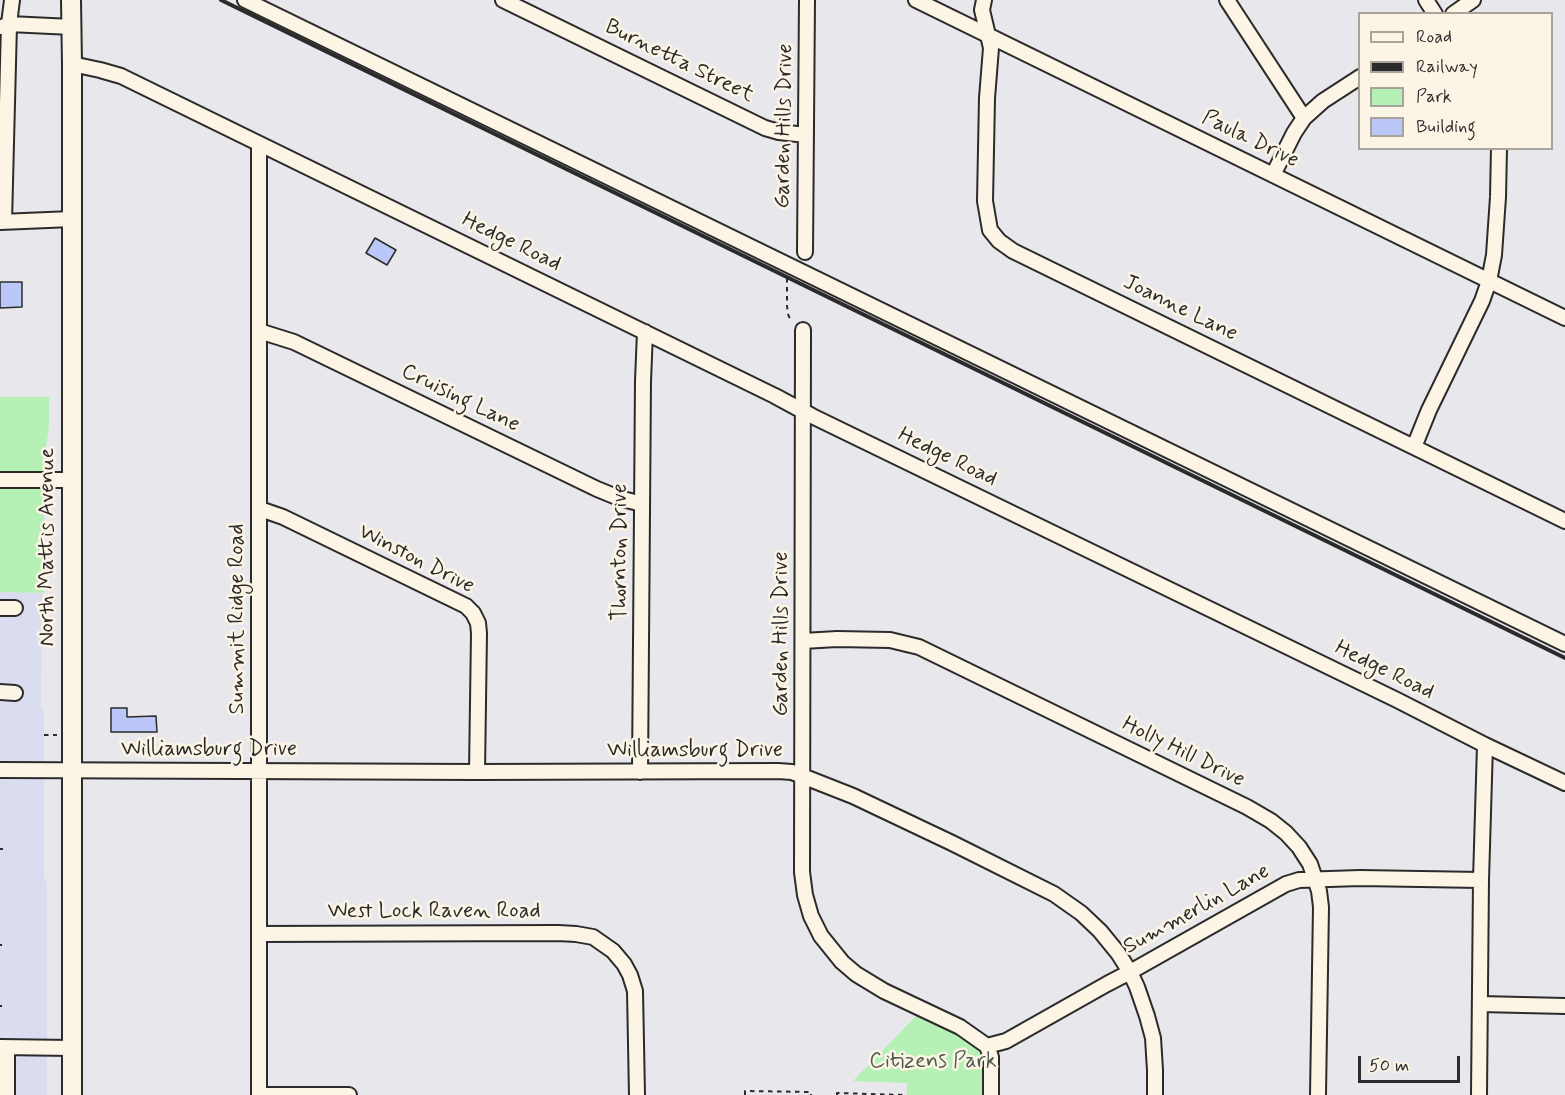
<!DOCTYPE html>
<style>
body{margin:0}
#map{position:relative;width:1565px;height:1095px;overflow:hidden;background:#e8e7eb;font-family:Mynerve,sans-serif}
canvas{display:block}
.legend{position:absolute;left:1358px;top:12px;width:195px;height:138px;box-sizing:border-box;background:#fcf5e5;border:2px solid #a8a49b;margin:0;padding:8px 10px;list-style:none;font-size:18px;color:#2b2b2b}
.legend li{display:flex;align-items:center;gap:12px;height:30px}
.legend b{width:30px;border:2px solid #a8a49b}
.scale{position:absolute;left:1358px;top:1056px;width:102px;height:27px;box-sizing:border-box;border:3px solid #2b2b2b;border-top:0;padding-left:8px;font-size:18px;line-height:21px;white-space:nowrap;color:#2b2b2b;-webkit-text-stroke:4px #fcf5e5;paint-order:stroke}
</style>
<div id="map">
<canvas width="1565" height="1095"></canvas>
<ul class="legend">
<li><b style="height:8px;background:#fcf5e5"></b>Road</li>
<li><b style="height:8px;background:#2b2b2b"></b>Railway</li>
<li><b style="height:16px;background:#b5f0b5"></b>Park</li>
<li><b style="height:16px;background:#bac7f8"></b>Building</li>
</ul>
<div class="scale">50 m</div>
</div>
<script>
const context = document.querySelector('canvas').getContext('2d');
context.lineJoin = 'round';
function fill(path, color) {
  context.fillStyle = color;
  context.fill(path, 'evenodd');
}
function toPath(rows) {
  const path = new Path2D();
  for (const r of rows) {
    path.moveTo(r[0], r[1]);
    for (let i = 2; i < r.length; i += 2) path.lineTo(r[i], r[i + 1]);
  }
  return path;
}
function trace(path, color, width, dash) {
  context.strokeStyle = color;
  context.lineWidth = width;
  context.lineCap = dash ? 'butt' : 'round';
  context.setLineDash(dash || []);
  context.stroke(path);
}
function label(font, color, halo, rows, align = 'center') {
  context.font = font + ' Mynerve,sans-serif';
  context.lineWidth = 5;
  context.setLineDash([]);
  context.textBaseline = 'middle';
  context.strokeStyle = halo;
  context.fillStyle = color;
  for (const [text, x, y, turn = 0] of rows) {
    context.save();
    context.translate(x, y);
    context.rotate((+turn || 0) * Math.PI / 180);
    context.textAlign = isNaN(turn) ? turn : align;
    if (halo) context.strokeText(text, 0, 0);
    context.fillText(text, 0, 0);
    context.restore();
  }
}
fill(toPath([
 [0,592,42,593,41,710,44,710,44,877,47,884,47,1095,0,1095]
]), '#daddef');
fill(toPath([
 [0,397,49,397,49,427,44,458,44,593,0,592],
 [916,1016,941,1026,976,1047,984,1062,983,1095,907,1095,907,1083,853,1081]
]), '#b5f0b5');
const building = toPath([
 [375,238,396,250,387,265,366,253,375,238],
 [0,282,22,282,22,307,0,308,0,282],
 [111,708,127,708,127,717,156,716,157,732,111,732,111,708]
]);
fill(building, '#bac7f8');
trace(building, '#2b2b2b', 1.5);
const minor = toPath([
 [245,0,1565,644],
 [503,0,765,128,779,132,806,135],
 [916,0,1565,318],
 [984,0,982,10,991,48,987,98,985,201,990,230,999,241,1013,251,1565,521],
 [1227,0,1304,118],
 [1426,0,1435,14],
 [1453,14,1473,0],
 [2,27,9,24,72,27],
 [72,64,100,70,121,76,775,396,812,416,1397,700,1485,745,1565,783],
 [1273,175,1294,133,1304,118,1323,101,1360,77],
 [0,222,72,219],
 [4,222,9,24,12,0],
 [805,252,807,0],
 [803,330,802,872,805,895,811,916,821,936,842,962,856,974,884,991,960,1027,987,1046,991,1057,991,1095],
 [259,331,294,342,597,489,619,498,642,504],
 [1414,447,1429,410,1482,301,1489,281,1494,255,1498,197,1499,148],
 [0,480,71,480],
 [260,509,283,517,466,606,473,613,478,623,479,633,477,772],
 [0,608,15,608],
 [803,641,837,639,890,640,919,647,1247,807,1271,821,1286,833,1299,847,1310,864,1319,891,1321,907,1318,1095],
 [0,692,15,693],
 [0,770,477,772,778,771,792,772,853,796,952,843,1054,894,1081,913,1100,931,1118,953,1130,972,1137,987,1147,1016,1153,1038,1155,1070,1155,1095],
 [640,772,643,381,645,332],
 [259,934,558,933,576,934,593,937,613,951,624,964,630,975,635,991,637,1095],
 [1480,1004,1565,1006],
 [987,1046,1006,1041,1107,984,1130,972,1286,884,1299,880,1360,878,1481,880],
 [0,1047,72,1048],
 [7,1095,7,1048],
 [259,1095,259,144],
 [259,1095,349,1095],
 [1479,1095,1481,880,1485,745]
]);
const major = toPath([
 [71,0,72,64,72,1095]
]);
trace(minor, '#2b2b2b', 18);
trace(major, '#2b2b2b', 22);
trace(toPath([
 [787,278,787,306,788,314,791,322],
 [44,735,57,735],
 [0,849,3,849],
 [0,945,2,945],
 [0,1006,2,1006],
 [745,1095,745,1091,811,1092,811,1095],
 [837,1095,837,1093,903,1095]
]), '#2b2b2b', 2, [4.5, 4.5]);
trace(minor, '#fcf5e5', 14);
trace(major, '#fcf5e5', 18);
trace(toPath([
 [221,0,1565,658]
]), '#2b2b2b', 4);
label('22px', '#2b2b2b', '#fcf5e5', [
 ["Burnetta Street",679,62,26],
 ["Garden Hills Drive",785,126,-89],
 ["Paula Drive",1250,140,26],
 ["Hedge Road",511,243,26],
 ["Joanne Lane",1180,309,26],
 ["Cruising Lane",460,399,26],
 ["Hedge Road",947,458,26],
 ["North Mattis Avenue",48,547,-90],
 ["Thornton Drive",621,552,-90],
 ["Winston Drive",416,560,27],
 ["Summit Ridge Road",238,619,-90],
 ["Garden Hills Drive",782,634,-90],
 ["Hedge Road",1384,671,26],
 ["Williamsburg Drive",209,750],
 ["Williamsburg Drive",695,751],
 ["Holly Hill Drive",1183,753,26],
 ["Summerlin Lane",1197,910,-29],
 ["West Lock Raven Road",434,912]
]);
label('22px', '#4e5c4e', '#fcf5e5', [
 ["Citizens Park",933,1062]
]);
</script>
